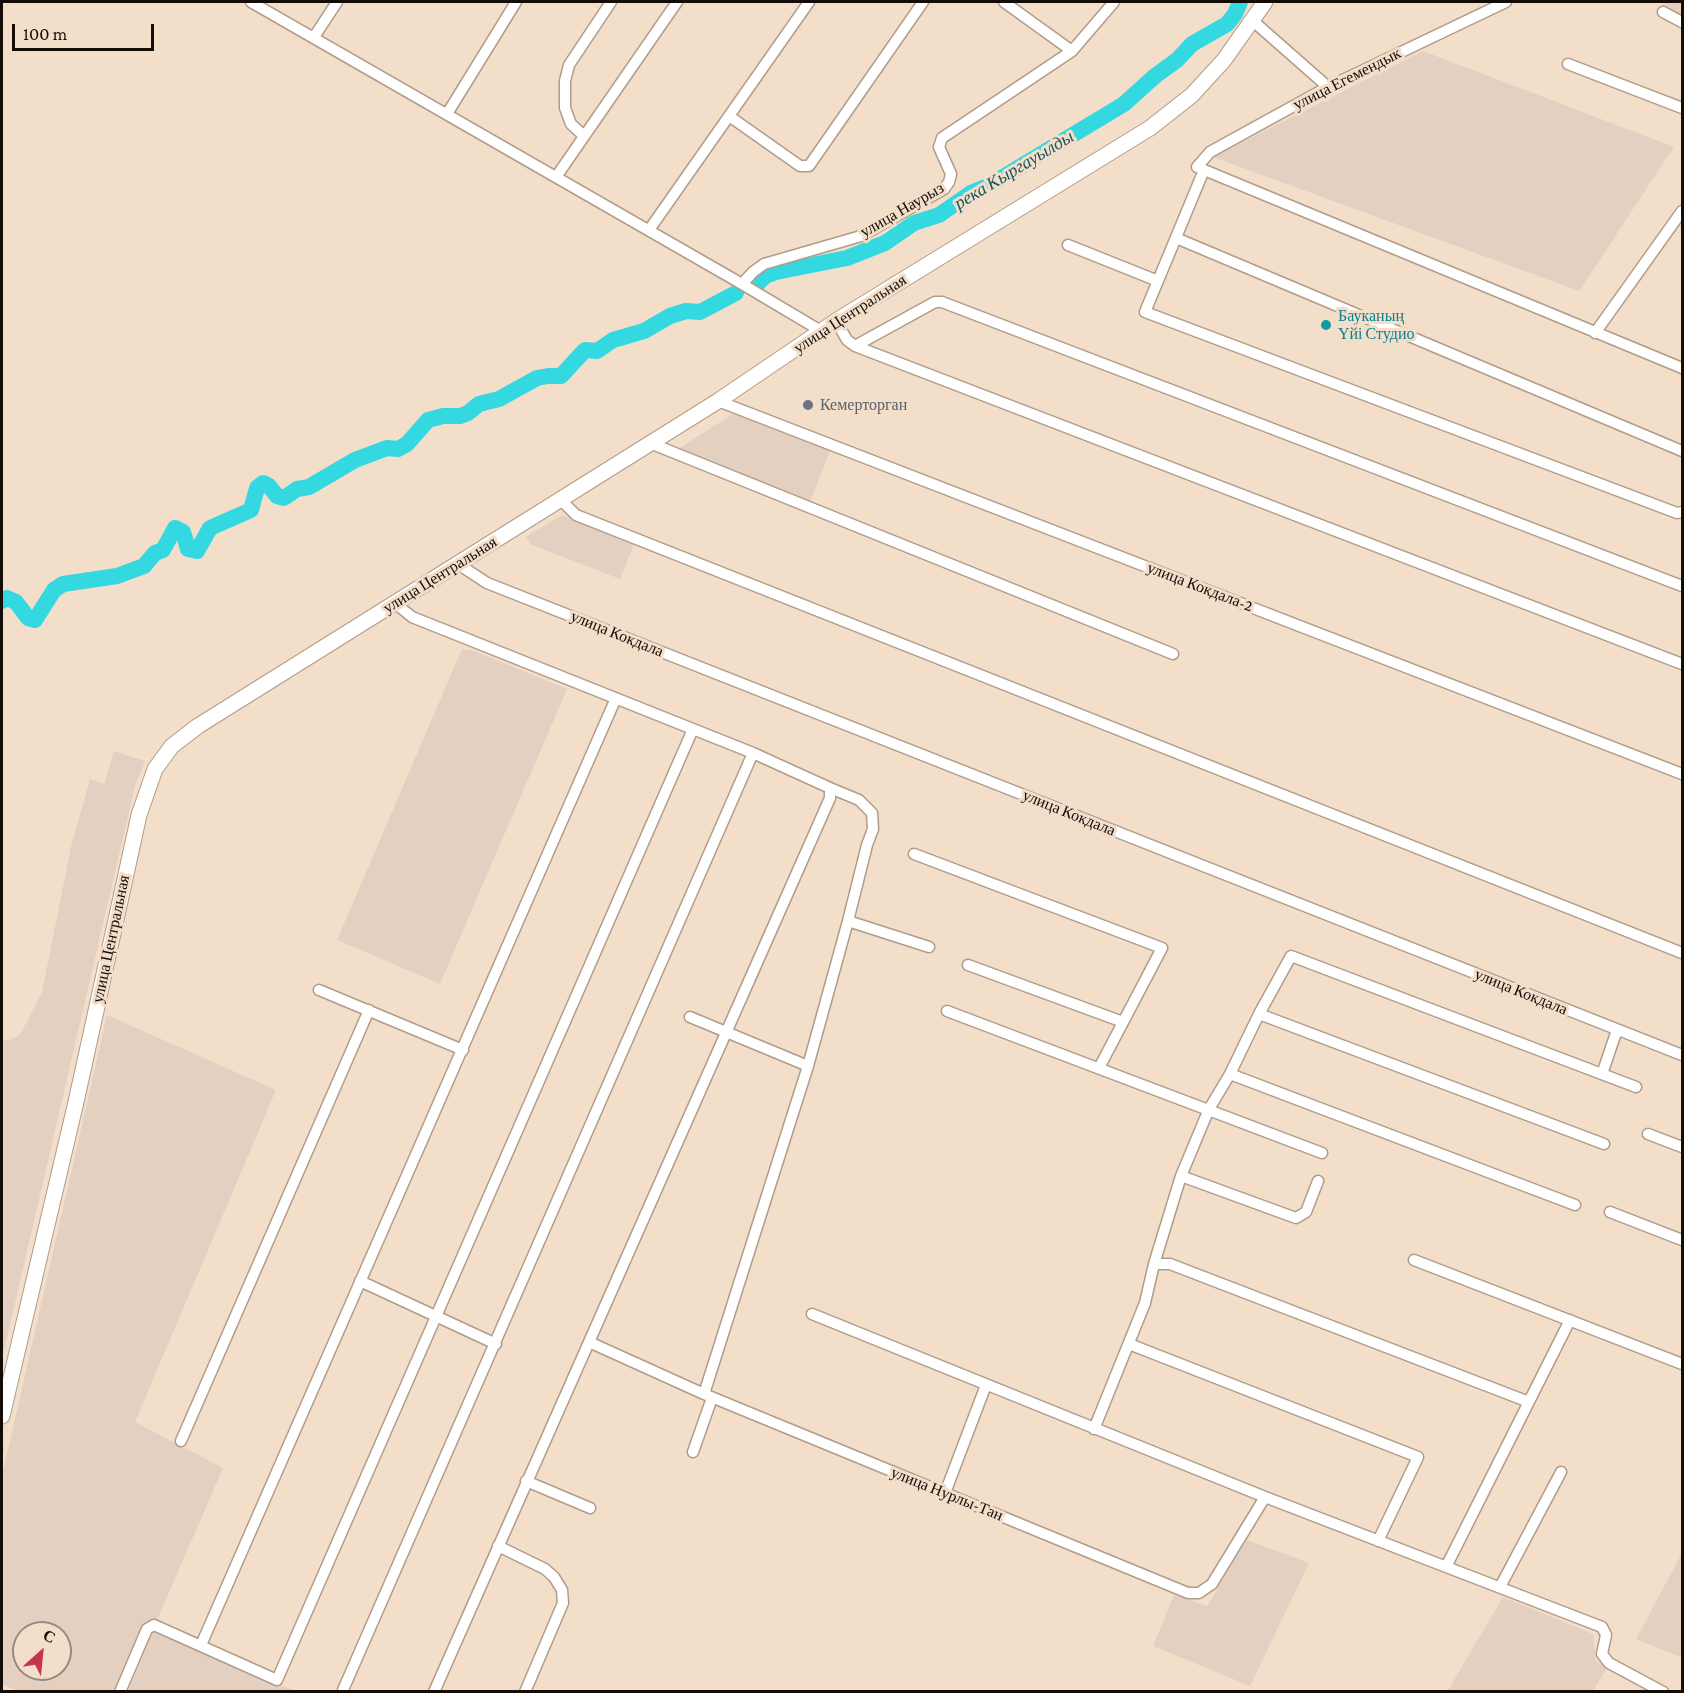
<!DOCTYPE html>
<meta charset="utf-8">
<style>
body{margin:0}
#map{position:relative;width:1684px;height:1693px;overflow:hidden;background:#f3deca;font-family:"Crimson Pro",serif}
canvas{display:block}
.frame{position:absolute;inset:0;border:3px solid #140d07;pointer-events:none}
.north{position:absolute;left:12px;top:1621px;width:60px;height:60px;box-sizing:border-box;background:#f3deca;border:2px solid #9a8a7c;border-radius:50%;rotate:27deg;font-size:16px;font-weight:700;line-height:24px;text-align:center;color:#140d07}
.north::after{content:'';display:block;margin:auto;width:21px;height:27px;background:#c5354d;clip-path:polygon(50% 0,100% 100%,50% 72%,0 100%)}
.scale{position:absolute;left:12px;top:24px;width:142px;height:27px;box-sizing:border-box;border:3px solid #140d07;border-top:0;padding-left:8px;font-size:18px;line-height:21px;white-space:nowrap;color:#140d07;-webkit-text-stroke:4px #f3deca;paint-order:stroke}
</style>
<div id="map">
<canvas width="1684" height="1693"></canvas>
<div class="frame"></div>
<div class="north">С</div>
<div class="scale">100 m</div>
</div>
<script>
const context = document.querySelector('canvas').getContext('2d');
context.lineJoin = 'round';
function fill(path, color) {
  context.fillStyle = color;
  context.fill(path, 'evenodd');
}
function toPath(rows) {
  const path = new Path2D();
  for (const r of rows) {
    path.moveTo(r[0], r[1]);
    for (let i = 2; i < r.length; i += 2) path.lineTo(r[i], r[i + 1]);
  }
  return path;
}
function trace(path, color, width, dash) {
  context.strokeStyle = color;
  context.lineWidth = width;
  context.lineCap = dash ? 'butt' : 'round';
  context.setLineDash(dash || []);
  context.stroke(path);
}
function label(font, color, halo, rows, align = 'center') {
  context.font = font + ' "Crimson Pro",serif';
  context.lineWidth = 6;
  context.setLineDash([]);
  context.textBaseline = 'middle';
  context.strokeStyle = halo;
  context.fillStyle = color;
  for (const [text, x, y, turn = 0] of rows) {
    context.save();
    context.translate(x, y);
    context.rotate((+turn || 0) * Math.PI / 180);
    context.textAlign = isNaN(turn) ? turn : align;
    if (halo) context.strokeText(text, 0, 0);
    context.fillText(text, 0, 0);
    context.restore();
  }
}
fill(toPath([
 [1668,2,1682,2,1682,16,1661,5],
 [1423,51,1674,147,1579,291,1213,157],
 [733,414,830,451,810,502,678,449],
 [562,515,634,544,620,579,530,544,526,537],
 [462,649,474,651,567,689,440,984,337,940],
 [114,751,145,761,135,786,2,1359,2,1041,9,1040,20,1035,42,992,71,847,90,779,104,784],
 [107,1015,276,1090,135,1422,223,1468,157,1620,144,1622,115,1691,20,1691,2,1685,2,1476],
 [24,1633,60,1633,60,1669,24,1669],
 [1247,1540,1309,1563,1250,1686,1153,1646,1174,1595,1207,1606],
 [1682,1553,1682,1652,1680,1657,1636,1639],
 [1503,1597,1593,1634,1596,1661,1607,1668,1593,1691,1447,1692],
 [153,1632,279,1685,297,1691,128,1692]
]), '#e4d0c1');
trace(toPath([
 [757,284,765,276,776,272,847,258,885,243,914,223,939,215,971,193,988,186,1124,104,1155,76,1177,60,1192,44,1227,24,1235,14,1240,2],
 [2,601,7,598,16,602,28,618,35,620,54,590,63,584,117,576,144,566,155,553,163,550,175,528,183,532,188,549,197,551,210,528,251,510,257,488,263,483,269,486,277,496,284,498,297,489,309,487,355,460,387,448,398,449,407,444,428,420,443,416,460,416,468,413,479,404,499,399,537,378,548,376,561,376,585,350,597,351,613,340,644,331,670,316,686,311,700,312,736,293]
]), '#33d8e1', 16);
const minor = toPath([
 [251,2,742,284,821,331],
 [1004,2,1072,51],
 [1506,2,1328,87,1210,152,1197,167,1682,368],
 [1663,12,1682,22],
 [1253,21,1328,87],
 [314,37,337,2],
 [1568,64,1682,108],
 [447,114,516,2],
 [729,116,800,166,809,166,923,2],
 [584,136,571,124,565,108,565,81,569,65,611,2],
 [1204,170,1145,312,1677,513,1682,512],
 [556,177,677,2],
 [649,230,809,2],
 [1176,238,1682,451],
 [1068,245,1158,281],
 [742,284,753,272,764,264,861,236,944,189,949,182,951,174,939,147,942,138,1072,51,1114,2],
 [836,321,847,340,855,346,1682,664],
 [1595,333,1682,211],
 [855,346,935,302,942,302,1682,586],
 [718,401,1682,774],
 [650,443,1173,654],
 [561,500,576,515,1682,953],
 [458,564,487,583,1682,1055],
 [395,603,412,617,753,753,830,788,830,798,434,1692],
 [914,854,1162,948,1099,1068],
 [848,921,929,947],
 [968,965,1123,1022],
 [319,990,463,1050],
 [947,1011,1322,1153],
 [1259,1014,1604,1144],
 [690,1017,808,1066],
 [1230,1074,1575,1205],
 [1602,1074,1617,1030],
 [1648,1134,1682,1147],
 [1181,1176,1296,1218,1306,1212,1318,1181],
 [1610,1212,1682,1240],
 [1414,1260,1682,1364],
 [1154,1264,1170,1264,1529,1402],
 [360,1281,496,1344],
 [812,1314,1265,1497,1602,1627,1606,1635,1602,1654,1609,1663,1663,1692],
 [589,1342,704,1394,1188,1593,1199,1593,1212,1584,1265,1497],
 [1129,1344,1418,1457,1378,1541],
 [704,1394,808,1066,848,921,867,845,873,829,872,813,859,800,830,788],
 [1094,1429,1145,1303,1154,1264,1181,1176,1209,1109,1230,1074,1259,1014,1291,956,1636,1087],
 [181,1441,369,1010],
 [693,1452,712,1398],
 [526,1481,590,1508],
 [945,1493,986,1385],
 [498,1546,545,1569,554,1577,562,1590,563,1603,525,1692],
 [1446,1567,1570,1320],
 [1500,1587,1561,1472],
 [201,1645,616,698],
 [343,1690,753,753],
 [120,1692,147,1629,154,1625,277,1680,693,729]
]);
const secondary = toPath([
 [2,1416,76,1102,139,815,155,769,172,746,198,726,718,401,836,321,1150,128,1192,95,1224,60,1265,2]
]);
trace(minor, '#b09c89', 13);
trace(secondary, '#b09c89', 17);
trace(minor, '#fff', 10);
trace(secondary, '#fff', 15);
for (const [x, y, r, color] of [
 [1326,325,6,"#0f9aa8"],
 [808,405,6,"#6b7280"]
]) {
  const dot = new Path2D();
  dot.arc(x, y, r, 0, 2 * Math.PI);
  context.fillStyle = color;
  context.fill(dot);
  trace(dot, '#f3deca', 2);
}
label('16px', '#140d07', '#f3deca', [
 ["улица Егемендык",1347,79,-27],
 ["улица Наурыз",902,210,-30],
 ["улица Центральная",850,314,-33],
 ["улица Центральная",440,575,-32],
 ["улица Кокдала-2",1200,587,21],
 ["улица Кокдала",617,634,22],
 ["улица Кокдала",1069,813,22],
 ["улица Центральная",111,939,-78],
 ["улица Кокдала",1521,992,22],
 ["улица Нурлы-Тан",947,1494,22]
]);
label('16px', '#0d838f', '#f3deca', [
 ["Бауканың",1338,316],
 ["Үйі Студио",1338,334]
], 'left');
label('16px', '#5b616d', '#f3deca', [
 ["Кемерторган",820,405]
], 'left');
label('italic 18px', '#15575a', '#f3deca', [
 ["река Кыргауылды",1014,170,-31]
]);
</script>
